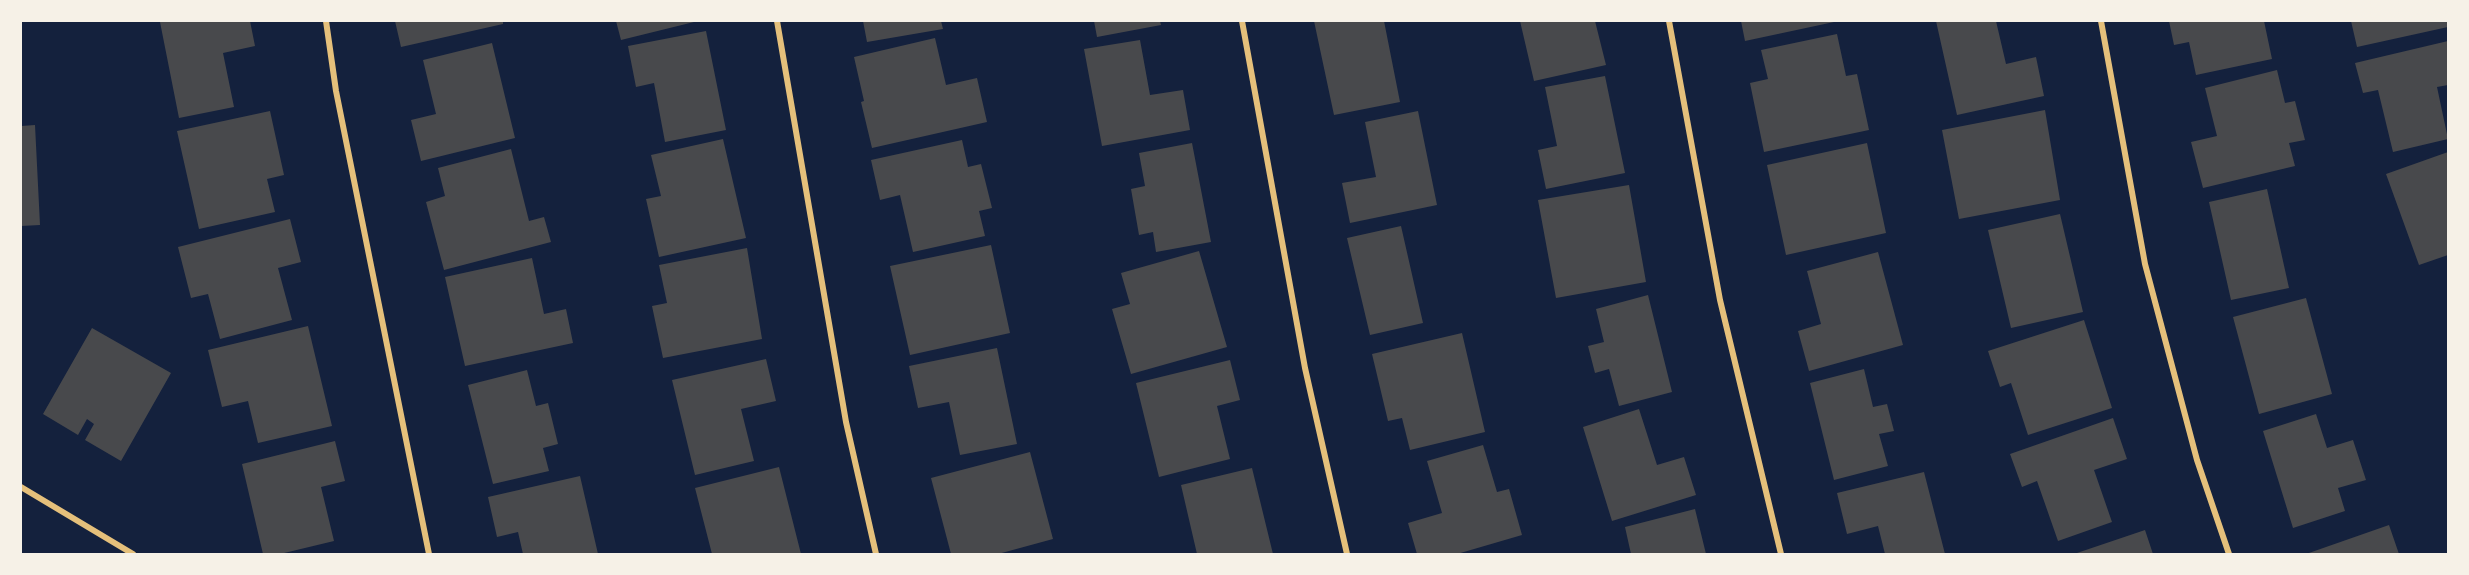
<!DOCTYPE html>
<style>
body{margin:0}
#map{position:relative;width:2469px;height:575px;overflow:hidden;background:#14213d;font-family:Poppins,sans-serif}
canvas{display:block}
.frame{position:absolute;inset:0;border:22px solid #f6f1e7;pointer-events:none}
</style>
<div id="map">
<canvas width="2469" height="575"></canvas>
<div class="frame"></div>
</div>
<script>
const context = document.querySelector('canvas').getContext('2d');
context.lineJoin = 'round';
function fill(path, color) {
  context.fillStyle = color;
  context.fill(path, 'evenodd');
}
function toPath(rows) {
  const path = new Path2D();
  for (const r of rows) {
    path.moveTo(r[0], r[1]);
    for (let i = 2; i < r.length; i += 2) path.lineTo(r[i], r[i + 1]);
  }
  return path;
}
function trace(path, color, width, dash) {
  context.strokeStyle = color;
  context.lineWidth = width;
  context.lineCap = dash ? 'butt' : 'round';
  context.setLineDash(dash || []);
  context.stroke(path);
}
fill(toPath([
 [162,21,250,21,255,46,223,53,234,107,179,118,160,22],
 [395,21,503,21,503,24,401,47],
 [616,21,694,21,694,22,621,40],
 [863,21,941,21,943,29,867,42],
 [1094,21,1160,21,1161,25,1097,37],
 [1314,21,1384,21,1400,102,1334,115],
 [1520,21,1595,21,1606,65,1534,81],
 [1741,21,1834,21,1834,22,1745,41],
 [1936,21,1996,21,2006,64,2036,57,2044,96,1957,115],
 [2169,21,2264,21,2272,59,2196,75,2189,42,2174,45],
 [2351,21,2448,21,2448,27,2357,47],
 [706,31,726,130,665,142,654,83,636,87,628,46],
 [1837,34,1846,76,1857,74,1869,130,1764,152,1750,83,1768,79,1761,50],
 [935,38,946,85,977,78,987,122,872,148,861,102,864,101,854,57],
 [1140,40,1150,95,1183,90,1190,130,1102,146,1084,49],
 [2448,41,2448,85,2437,87,2448,139,2393,152,2378,90,2363,93,2355,63],
 [492,43,515,138,421,161,411,120,436,114,423,60],
 [2277,70,2285,103,2295,101,2305,140,2289,143,2295,166,2203,188,2191,142,2217,136,2205,88],
 [1605,76,1625,173,1546,189,1538,150,1557,146,1545,87],
 [2045,110,2060,200,1959,219,1942,130],
 [270,111,284,175,267,179,275,212,199,229,177,131],
 [1418,111,1437,205,1350,223,1342,183,1376,177,1365,122],
 [35,125,40,225,21,226,21,126],
 [723,139,746,238,659,257,646,199,661,196,651,155],
 [962,140,968,167,981,164,992,208,979,211,985,236,913,252,900,195,880,200,871,160],
 [1192,143,1211,242,1156,252,1153,232,1139,235,1131,189,1145,186,1139,153],
 [1867,143,1886,233,1786,255,1767,165],
 [511,149,529,221,544,217,551,242,444,270,426,202,445,196,438,168],
 [2448,152,2448,255,2419,265,2386,174],
 [1629,185,1646,282,1556,298,1538,200],
 [2267,189,2289,288,2231,300,2209,202],
 [2060,214,2083,312,2011,328,1988,230],
 [290,219,301,262,278,268,292,320,220,339,208,294,191,298,178,247],
 [1401,226,1423,323,1370,335,1347,238],
 [991,245,1010,333,910,355,890,266],
 [747,248,762,339,663,358,652,306,667,303,659,265],
 [1199,251,1227,347,1131,374,1112,309,1130,304,1121,273],
 [1878,252,1903,345,1809,371,1798,331,1821,324,1807,271],
 [532,258,544,314,566,309,573,343,465,366,445,277],
 [1648,295,1672,392,1619,406,1609,369,1595,373,1588,346,1604,342,1596,309],
 [2306,298,2332,394,2259,414,2233,317],
 [2084,320,2112,408,2028,435,2011,383,2000,387,1988,351],
 [308,326,332,426,258,443,248,401,222,407,208,350],
 [92,328,171,373,121,461,85,440,94,424,87,419,78,435,43,414],
 [1462,333,1485,432,1410,450,1402,418,1388,421,1372,354],
 [997,348,1017,444,960,455,949,402,918,408,909,366],
 [766,359,776,401,741,409,754,461,695,475,672,380],
 [1230,360,1240,400,1217,406,1230,459,1159,477,1136,383],
 [1864,369,1873,407,1887,404,1894,431,1879,434,1888,466,1834,480,1810,383],
 [527,370,536,406,548,403,558,444,543,448,549,471,493,484,468,385],
 [1639,409,1657,465,1684,457,1696,495,1612,521,1583,427],
 [2316,414,2327,448,2353,440,2366,480,2338,488,2345,511,2293,528,2263,431],
 [2113,418,2127,459,2094,470,2112,522,2058,541,2037,481,2022,487,2010,454],
 [335,441,345,481,321,487,334,541,280,554,263,554,242,464],
 [1483,445,1497,492,1509,489,1522,535,1457,554,1417,554,1408,523,1442,513,1427,461],
 [1030,452,1053,539,998,554,951,554,931,478],
 [779,467,801,554,712,554,695,488],
 [1252,468,1273,554,1197,554,1181,485],
 [1924,472,1945,554,1885,554,1878,526,1847,534,1837,493],
 [580,476,598,554,523,554,518,532,497,537,488,497],
 [1695,509,1706,554,1631,554,1625,527],
 [2389,525,2399,554,2306,554],
 [2145,530,2153,554,2074,554]
]), '#48494c');
trace(toPath([
 [326,21,336,91,429,554],
 [777,21,846,422,876,554],
 [1242,21,1305,368,1347,554],
 [1669,21,1720,300,1781,554],
 [2101,21,2145,264,2197,460,2229,554],
 [21,487,133,554]
]), '#e5c07b', 6);
</script>
